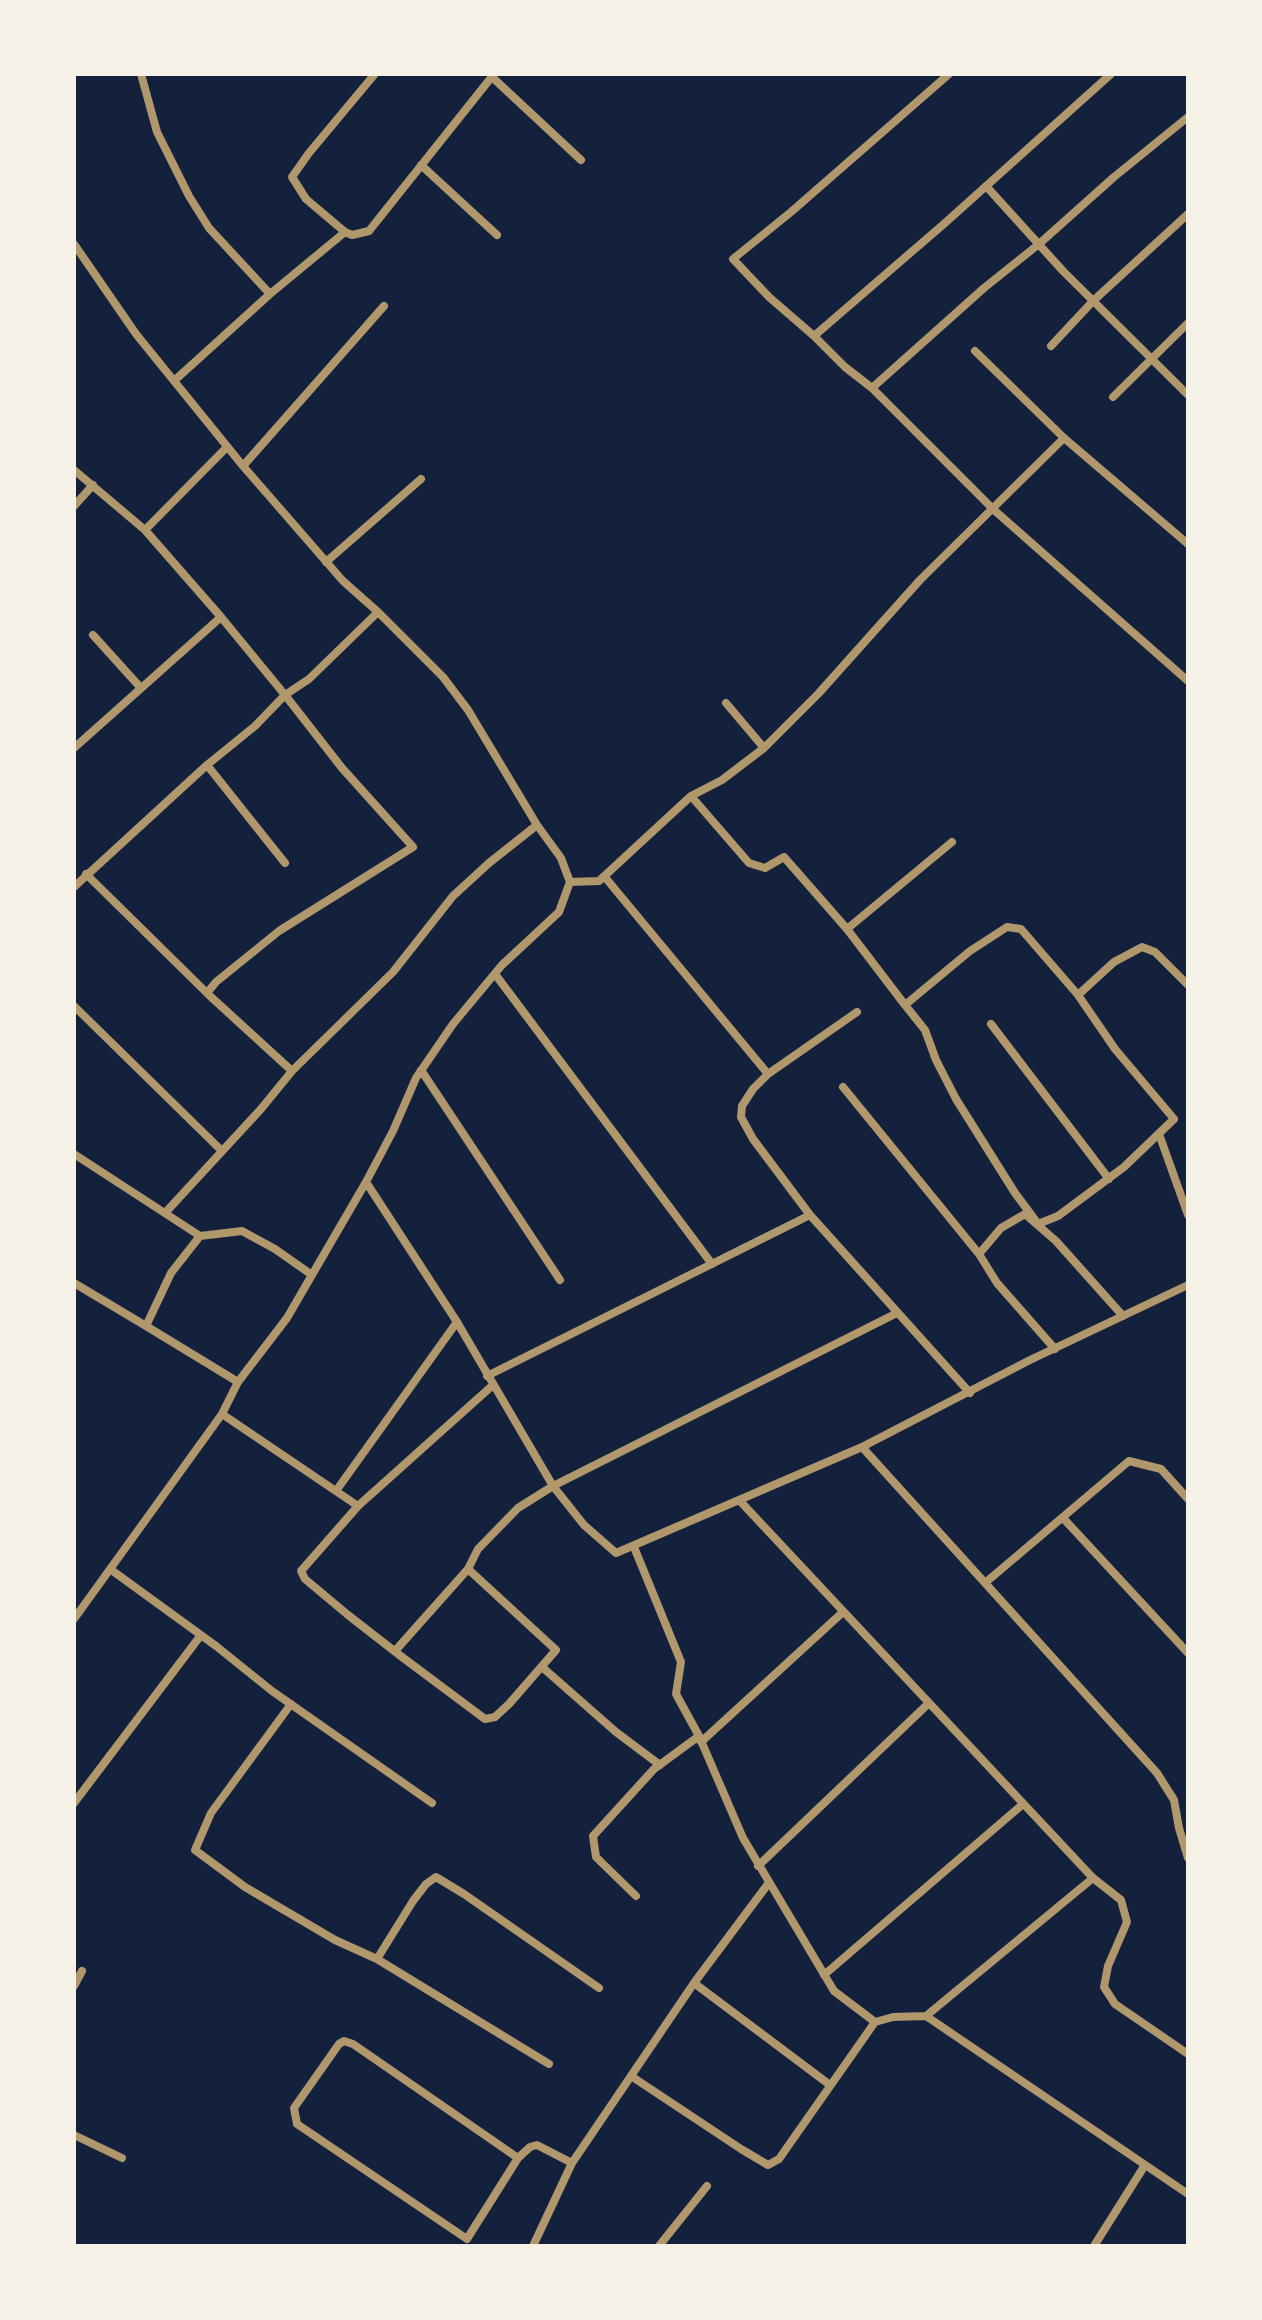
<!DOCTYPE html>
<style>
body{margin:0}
#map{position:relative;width:1262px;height:2320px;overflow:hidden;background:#14213d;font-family:"Public Sans",sans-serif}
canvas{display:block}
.frame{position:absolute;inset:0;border:76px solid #f6f1e7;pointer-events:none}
</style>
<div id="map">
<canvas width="1262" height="2320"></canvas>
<div class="frame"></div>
</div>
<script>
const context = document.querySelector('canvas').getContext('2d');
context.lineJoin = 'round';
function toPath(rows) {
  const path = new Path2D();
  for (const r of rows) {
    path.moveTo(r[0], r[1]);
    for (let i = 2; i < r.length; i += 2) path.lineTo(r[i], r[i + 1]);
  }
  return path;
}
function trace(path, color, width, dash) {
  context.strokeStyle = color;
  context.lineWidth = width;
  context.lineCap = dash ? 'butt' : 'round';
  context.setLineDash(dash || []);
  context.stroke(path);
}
trace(toPath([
 [141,74,157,132,189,196,209,228,270,294],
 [949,74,791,212,733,259,769,297,814,336,845,367,872,388,984,288,1039,244,1114,177,1188,117],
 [492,77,581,160],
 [421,165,497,235],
 [986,186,1063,271,1188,395],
 [345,232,306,199,292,177,309,153,374,75],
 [74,244,136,334,243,466,343,581,378,612,443,677,468,710,537,825,561,858,570,882,559,912,502,965,453,1024,416,1078,393,1131,366,1182,287,1318,238,1382,222,1414,74,1619],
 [814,336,945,223,1111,74],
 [1051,346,1093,301,1188,214],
 [975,351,1064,438,1188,544],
 [175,380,270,294,345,232,352,235,369,231,494,74],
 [872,388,994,510,1188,681],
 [1113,397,1188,323],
 [243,466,384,306],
 [74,470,145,530,227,447],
 [74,506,93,485],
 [326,562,421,479],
 [93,635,140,687],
 [726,703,764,748],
 [74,748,221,617,145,530],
 [207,765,285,863],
 [691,796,749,863,765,868,784,857,847,929,905,1005,970,951,1007,927,1021,929,1078,995,1114,962,1142,947,1155,952,1188,985],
 [86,874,210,996,292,1071],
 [604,876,768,1074],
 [570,882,599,881,691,796,722,780,764,748,818,694,920,580,1064,438],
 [74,887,207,765,255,726,285,695,221,617],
 [847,929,952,842],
 [495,974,712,1264],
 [207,993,216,982,279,931,413,847,342,768,285,695,309,679,378,612],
 [905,1005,925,1030,936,1060,956,1099,1015,1193,1038,1224,1058,1216,1124,1167,1174,1119,1115,1049,1078,995],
 [74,1006,222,1151],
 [857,1012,768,1074,753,1089,742,1106,741,1117,753,1139,810,1215,970,1393],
 [991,1024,1109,1179],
 [421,1070,560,1280],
 [843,1087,979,1254,997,1283,1055,1349],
 [1159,1134,1188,1215],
 [74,1154,200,1236],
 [366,1182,457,1322,553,1486,584,1525,616,1553,862,1447,1030,1360,1188,1285],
 [165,1213,261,1109,292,1071,393,972,453,896,489,863,537,825],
 [979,1254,1001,1228,1025,1214,1056,1241,1123,1316],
 [74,1283,146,1326],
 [487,1376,810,1215],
 [238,1382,146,1326,171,1273,200,1236,242,1231,275,1249,312,1275],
 [222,1414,358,1506,301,1571,305,1579,348,1615,402,1657,485,1719,495,1717,509,1704,556,1650,468,1569,395,1651],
 [862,1447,1157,1773,1174,1800,1179,1828,1188,1858],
 [336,1491,457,1322],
 [740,1501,1093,1878,1121,1900,1127,1922,1108,1966,1104,1987,1115,2004,1188,2054],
 [358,1506,493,1385],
 [1063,1518,1188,1653],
 [634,1547,681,1662,676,1694,699,1736,743,1838,834,1991,875,2022,893,2017,926,2016,1188,2194],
 [110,1569,216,1646,272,1691,432,1803],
 [468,1569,478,1549,518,1508,553,1486,897,1313],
 [985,1583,1129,1461,1161,1469,1188,1499],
 [542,1667,616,1732,660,1765],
 [291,1704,211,1813,195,1850,245,1887,335,1940,377,1959,549,2064],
 [701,1742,843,1612],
 [74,1803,201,1635],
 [758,1866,929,1703],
 [636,1896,596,1857,593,1836,654,1769,699,1736],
 [377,1959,413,1901,426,1884,436,1877,464,1894,599,1988],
 [824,1975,1023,1804],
 [694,1983,830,2085],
 [74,1986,82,1971],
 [926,2016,1093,1878],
 [631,2076,741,2149,768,2165,779,2159,875,2022],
 [74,2135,122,2158],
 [518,2158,353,2044,344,2041,339,2044,294,2108,297,2124,467,2239,518,2158,530,2147,537,2145,572,2163],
 [533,2246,572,2163,694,1983,768,1884],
 [659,2246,707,2186],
 [1094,2246,1145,2165]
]), '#b1986c', 8);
</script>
